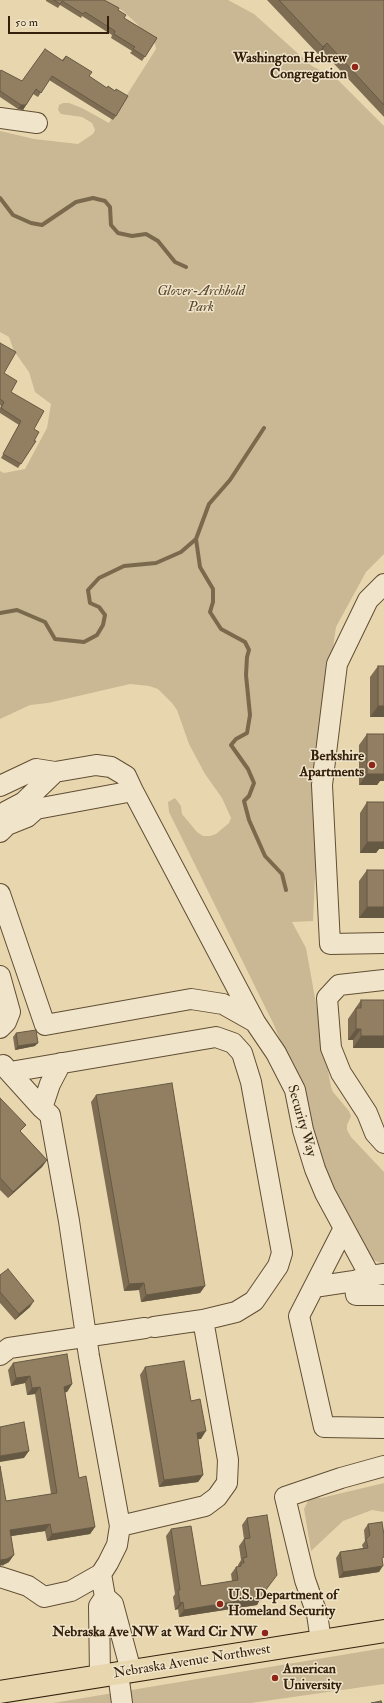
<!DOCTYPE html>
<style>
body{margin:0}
#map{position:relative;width:384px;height:1703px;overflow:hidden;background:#e8d7ae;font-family:"IM FELL Double Pica",serif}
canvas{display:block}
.scale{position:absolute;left:8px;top:16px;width:101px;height:18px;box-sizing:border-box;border:2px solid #34200d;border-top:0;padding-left:5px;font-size:12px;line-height:14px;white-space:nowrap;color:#34200d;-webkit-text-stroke:3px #f0e5ca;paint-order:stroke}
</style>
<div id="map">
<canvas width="384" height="1703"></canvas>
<div class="scale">50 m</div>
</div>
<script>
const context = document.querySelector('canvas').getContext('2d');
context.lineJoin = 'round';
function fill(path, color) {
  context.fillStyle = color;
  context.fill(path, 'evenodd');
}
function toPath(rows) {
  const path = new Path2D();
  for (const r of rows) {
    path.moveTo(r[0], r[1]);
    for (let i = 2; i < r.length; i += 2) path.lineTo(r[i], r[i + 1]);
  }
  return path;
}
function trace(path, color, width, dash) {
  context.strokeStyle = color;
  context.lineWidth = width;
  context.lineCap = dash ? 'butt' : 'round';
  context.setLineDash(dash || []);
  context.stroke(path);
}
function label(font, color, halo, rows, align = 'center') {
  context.font = font + ' "IM FELL Double Pica",serif';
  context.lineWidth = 3;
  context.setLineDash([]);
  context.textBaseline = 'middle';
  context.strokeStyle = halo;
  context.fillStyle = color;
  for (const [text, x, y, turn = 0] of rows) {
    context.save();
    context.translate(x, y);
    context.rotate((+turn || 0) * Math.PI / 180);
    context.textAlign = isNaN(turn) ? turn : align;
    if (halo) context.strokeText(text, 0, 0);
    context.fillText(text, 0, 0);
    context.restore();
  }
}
fill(toPath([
 [103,0,228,0,254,14,312,66,337,79,384,126,384,554,366,572,336,627,322,726,313,921,292,922,306,948,331,1087,333,1092,349,1111,351,1116,347,1125,347,1130,351,1137,384,1172,384,1264,370,1259,334,1193,314,1137,302,1091,273,1023,169,812,168,802,175,798,181,806,182,814,197,832,203,836,210,836,216,834,229,823,231,818,222,798,205,774,189,744,177,710,172,703,158,689,149,686,130,684,48,703,30,705,0,719,0,471,4,473,25,469,47,428,51,404,35,392,29,372,14,351,9,337,0,332,0,131,34,139,78,144,93,134,95,130,92,123,82,117,61,114,58,110,59,105,63,103,69,103,82,108,109,123,156,49,155,44,137,24,123,11],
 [384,1483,384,1512,372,1510,343,1521,311,1551,304,1509,308,1501,314,1497,321,1498],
 [384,1648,384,1684,251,1703,53,1703]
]), '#c9b893');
trace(toPath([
 [0,198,13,215,31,223,42,225,76,202,93,198,105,201,110,207,111,225,118,233,132,236,146,234,158,241,175,262,186,267],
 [196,539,200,567,213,589,213,602,210,612,221,629,245,642,249,650,247,657,246,675,250,715,247,733,236,739,231,745,248,769,254,783,249,796,244,801,249,820,265,856,282,874,286,890],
 [0,613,17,610,45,622,55,639,84,642,97,635,103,625,105,615,99,607,90,603,88,590,99,578,124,566,156,563,181,552,196,539,209,504,230,480,264,428]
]), '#7b694d', 4);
const minor = toPath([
 [0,118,37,123],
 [384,584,368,600,337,664,322,785,330,944,384,943],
 [0,786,36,769,55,772,96,765,111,767,126,776,133,791],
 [7,811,24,802,55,772],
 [0,832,7,825,27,817,36,809,133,791,255,1022],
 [0,894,45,1025,191,999,223,1004,255,1022,276,1053,295,1090,303,1130,315,1169,325,1193,370,1276],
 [0,976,10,1012,6,1022,0,1028],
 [384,980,339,985,327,998,331,1048,341,1073,367,1113,375,1133,384,1143],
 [3,1065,42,1108],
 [10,1072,216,1037,233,1043,242,1053,251,1082,282,1253,278,1266,254,1301,236,1312,203,1320,154,1327],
 [344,1228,299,1316,324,1427,384,1428],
 [354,1281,356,1295,384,1295],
 [314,1287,354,1281,370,1276,384,1274],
 [0,1355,9,1348,145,1328],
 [120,1526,205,1506,217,1497,227,1483,228,1460,203,1320],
 [101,1574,105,1597,113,1604,131,1671],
 [0,1577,28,1586,44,1597,71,1591,101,1574,108,1563,117,1545,120,1526,89,1356,69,1221,50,1115,42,1108,50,1084,61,1063],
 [321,1641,317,1614,305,1580,285,1497,341,1478,384,1466],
 [118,1673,122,1703],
 [100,1676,99,1606,105,1597]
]);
const major = toPath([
 [0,1692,384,1631]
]);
trace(minor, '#614e35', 22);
trace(major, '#34200d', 24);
trace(minor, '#f0e5ca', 20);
trace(major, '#e8d7ae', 22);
fill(toPath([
 [46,0,104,0,118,10,124,18,157,38,142,61,130,53,132,51,111,38,112,35,82,16,81,18,60,5,58,8,46,1],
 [267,0,384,0,384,117,322,51,318,54],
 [66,56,89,76,116,116,113,120,49,80,38,97,33,94,23,110,18,109,0,97,0,72,22,81,62,60],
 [0,343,4,373,11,392,34,429,34,441,36,441,18,468,1,458,19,425,0,413,0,408,1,406,0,405],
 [378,666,384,717,370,717,370,677],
 [367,734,380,781,377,785,359,785,359,745],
 [367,802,384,802,384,849,379,849,376,853,360,853,360,813],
 [367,870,384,870,384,918,359,918,359,881],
 [361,1000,384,1048,353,1048,353,1040,348,1040,348,1019],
 [16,1033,35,1046,15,1050,13,1037],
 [96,1095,205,1286,200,1293,141,1302,139,1290,124,1291,91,1102],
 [0,1098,21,1132,47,1160,42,1167,8,1198,0,1190],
 [0,1275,30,1307,15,1320,0,1303],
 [13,1363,72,1384,67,1392,65,1392,79,1478,95,1527,90,1534,47,1541,45,1531,11,1536,9,1562,2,1566,6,1501,51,1494,35,1394,27,1395,25,1383,11,1386,8,1370],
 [145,1367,191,1401,201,1439,198,1439,203,1475,198,1482,159,1487,140,1375],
 [247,1518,265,1591,261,1601,259,1601,257,1605,179,1617,178,1609,175,1610,173,1597,175,1594,166,1536,171,1529,201,1586,232,1581,231,1574,236,1567,238,1567,238,1565,241,1560,239,1546,244,1539,242,1525],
 [368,1524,382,1562,379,1572,339,1578,336,1558,340,1552,363,1548,362,1545,365,1541,364,1530]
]), '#7e6d53');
fill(toPath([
 [327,43,322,51,318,54,323,47],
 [21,105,26,105,23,110,18,109],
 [378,706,384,706,384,717,370,717],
 [384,770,384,781,380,781,377,785,359,785,367,774],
 [384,838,384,849,379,849,376,853,360,853,367,842],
 [367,907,384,907,384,918,359,918],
 [356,1029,361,1029,353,1040,348,1040],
 [361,1036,384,1036,384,1048,353,1048],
 [38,1043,35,1046,15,1050,18,1046],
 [47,1160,42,1167,8,1198,13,1192],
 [144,1283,139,1290,124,1291,129,1284],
 [205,1286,200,1293,141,1302,146,1295],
 [34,1301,30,1307,15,1320,19,1314],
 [30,1376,25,1383,11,1386,16,1378],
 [72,1384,67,1392,59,1394,64,1387],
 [40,1387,35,1394,27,1395,32,1388],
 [206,1431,201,1439,192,1440,197,1433],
 [29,1451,24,1458,0,1462,0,1456],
 [203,1475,198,1482,159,1487,164,1480],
 [50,1524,45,1531,5,1537,10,1530],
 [95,1527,90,1534,47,1541,52,1534],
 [14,1555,9,1562,0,1566,0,1560],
 [383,1566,379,1572,339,1578,343,1572],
 [266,1594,261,1601,259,1601,257,1605,179,1617,184,1610],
 [183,1602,178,1609,175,1610,180,1603]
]), '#665944');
const building = toPath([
 [54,0,104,0,119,8,118,10,126,15,124,18,157,38,145,57,133,49,135,47,114,34,115,31,85,12,83,14,62,1,60,4,54,0],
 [279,0,384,0,384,105,327,43,323,47,279,0],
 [45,49,63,61,66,56,92,72,89,76,107,88,108,86,115,91,116,89,128,96,116,116,52,76,41,93,36,89,26,105,21,105,0,91,0,72,1,70,22,81,45,49],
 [0,343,16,352,4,373,17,381,11,392,44,411,34,429,39,432,34,441,36,441,21,464,3,454,21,421,1,408,4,402,0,399,0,343],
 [378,666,384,666,384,706,378,706,378,666],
 [367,734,384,734,384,774,367,774,367,734],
 [367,802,384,802,384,842,367,842,367,802],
 [367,870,384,870,384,907,367,907,367,870],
 [361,1000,384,1000,384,1036,361,1036,361,1029,356,1029,356,1008,361,1008,361,1000],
 [36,1030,38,1043,18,1046,16,1033,36,1030],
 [172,1083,205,1286,146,1295,144,1283,129,1284,96,1095,172,1083],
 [0,1098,26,1125,20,1131,47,1160,13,1192,0,1178,0,1098],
 [8,1269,34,1301,19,1314,0,1292,0,1275,8,1269],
 [67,1354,72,1384,64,1387,79,1478,86,1476,95,1527,52,1534,50,1524,10,1530,14,1555,7,1559,0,1560,0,1466,6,1501,57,1493,40,1387,32,1388,30,1376,16,1378,13,1363,67,1354],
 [184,1361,191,1401,200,1399,206,1431,197,1433,203,1475,164,1480,145,1367,184,1361],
 [24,1422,29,1451,0,1456,0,1427,24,1422],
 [267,1515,277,1575,265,1591,266,1594,262,1595,262,1597,184,1610,183,1602,180,1603,178,1590,180,1590,171,1529,191,1526,201,1586,238,1580,236,1567,241,1566,241,1563,244,1563,243,1558,247,1557,244,1539,250,1538,247,1518,267,1515],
 [382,1522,384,1535,384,1557,382,1558,383,1566,343,1572,340,1552,368,1548,366,1539,370,1535,368,1524,382,1522],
 [381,1701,382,1703,371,1703,381,1701]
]);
fill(building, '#927f61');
trace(building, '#665944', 1);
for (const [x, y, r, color] of [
 [355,67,4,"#8f2418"],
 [372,765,4,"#8f2418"],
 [220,1604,4,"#8f2418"],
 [265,1633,4,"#8f2418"],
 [275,1678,4,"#8f2418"]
]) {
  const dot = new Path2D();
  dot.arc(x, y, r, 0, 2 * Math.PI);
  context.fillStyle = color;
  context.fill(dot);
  trace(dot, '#f0e5ca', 1.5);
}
label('bold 14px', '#34200d', '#f0e5ca', [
 ["Washington Hebrew",347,59],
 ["Congregation",347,75],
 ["Berkshire",364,757],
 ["Apartments",364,773],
 ["U.S. Department of",228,1596,"left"],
 ["Homeland Security",228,1612,"left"],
 ["Nebraska Ave NW at Ward Cir NW",257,1633],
 ["American",283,1670,"left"],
 ["University",283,1686,"left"]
], 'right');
label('italic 14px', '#59462e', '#f0e5ca', [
 ["Glover-Archbold",201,292],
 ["Park",201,308]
]);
label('14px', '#34200d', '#f0e5ca', [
 ["Security Way",301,1121,74],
 ["Nebraska Avenue Northwest",192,1662,-9]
]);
</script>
